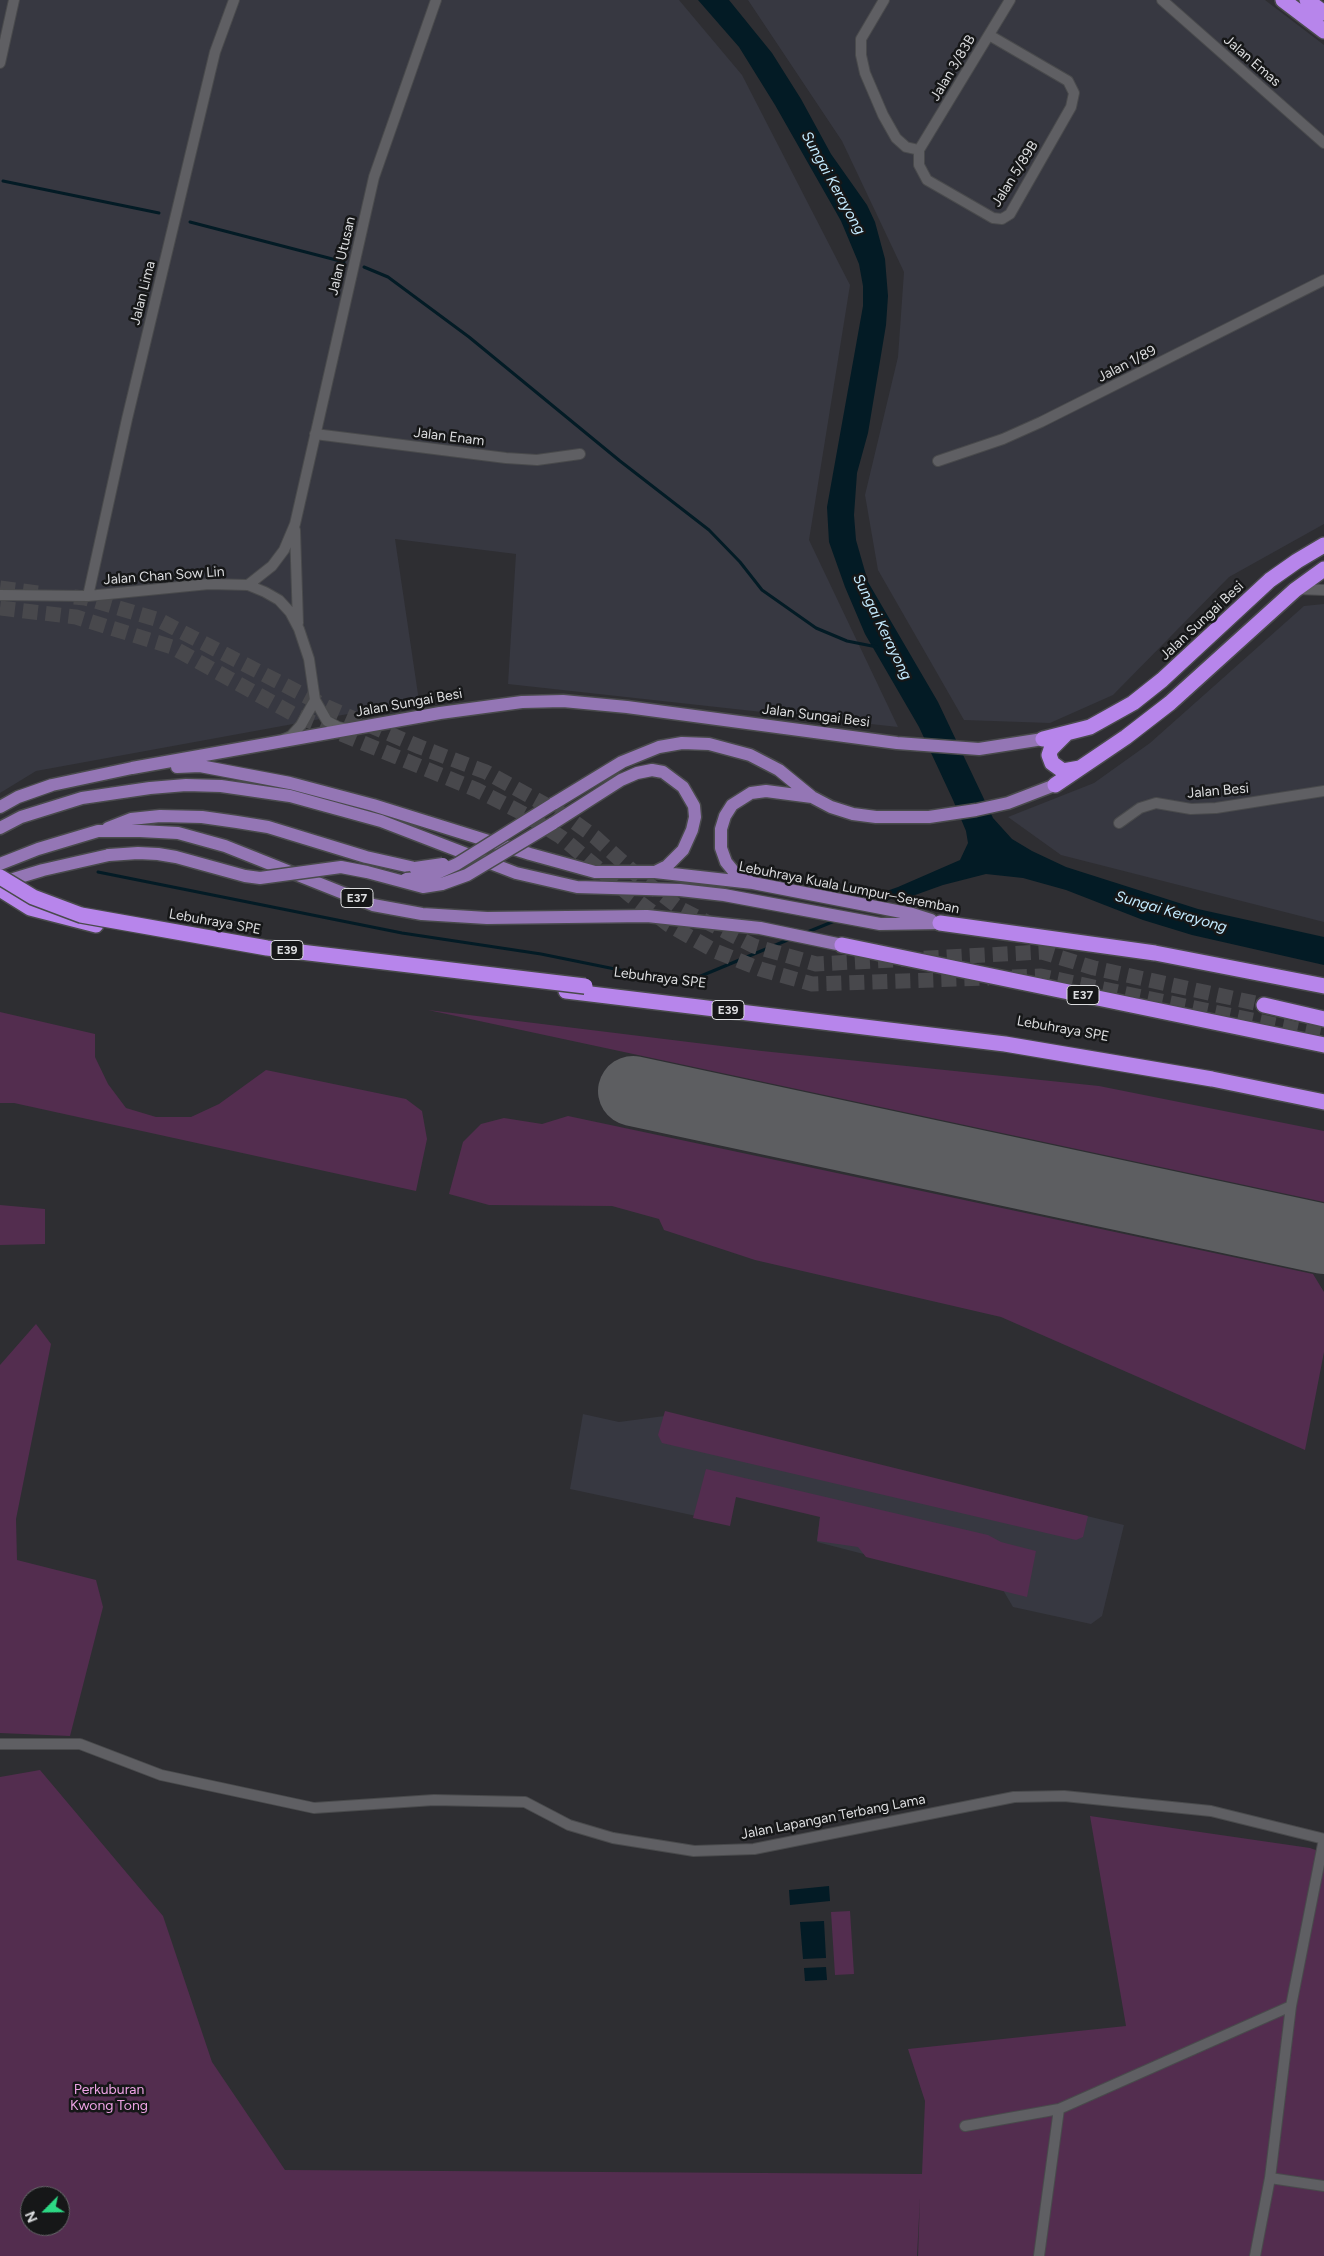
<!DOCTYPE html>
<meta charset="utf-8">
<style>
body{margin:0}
#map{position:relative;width:1324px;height:2256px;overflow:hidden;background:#2e2e32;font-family:Figtree,sans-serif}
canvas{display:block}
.north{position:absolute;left:20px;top:2186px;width:50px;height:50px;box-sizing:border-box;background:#161718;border:1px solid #656668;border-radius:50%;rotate:247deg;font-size:14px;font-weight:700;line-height:20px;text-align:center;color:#dcdddf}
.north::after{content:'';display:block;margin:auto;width:18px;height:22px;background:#2dd884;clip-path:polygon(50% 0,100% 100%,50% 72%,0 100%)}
</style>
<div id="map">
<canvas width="1324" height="2256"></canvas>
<div class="north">N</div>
</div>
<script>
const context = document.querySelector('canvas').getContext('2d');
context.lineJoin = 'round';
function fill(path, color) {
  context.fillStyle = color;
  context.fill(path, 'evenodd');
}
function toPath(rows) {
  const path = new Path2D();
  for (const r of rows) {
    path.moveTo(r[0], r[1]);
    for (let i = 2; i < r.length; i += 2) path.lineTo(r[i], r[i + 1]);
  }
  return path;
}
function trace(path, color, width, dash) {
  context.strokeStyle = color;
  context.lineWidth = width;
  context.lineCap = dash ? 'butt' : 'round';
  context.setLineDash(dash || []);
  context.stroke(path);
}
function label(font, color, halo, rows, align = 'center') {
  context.font = font + ' Figtree,sans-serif';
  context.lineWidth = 5;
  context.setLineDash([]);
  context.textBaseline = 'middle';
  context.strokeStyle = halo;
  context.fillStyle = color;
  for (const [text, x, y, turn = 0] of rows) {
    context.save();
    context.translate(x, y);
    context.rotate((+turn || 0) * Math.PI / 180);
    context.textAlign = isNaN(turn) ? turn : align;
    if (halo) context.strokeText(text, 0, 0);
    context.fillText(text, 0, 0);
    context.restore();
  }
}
fill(toPath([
 [0,0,679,0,742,75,850,285,809,540,898,727,508,684,516,554,395,539,419,701,36,771,0,793],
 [748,0,1265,0,1324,45,1324,524,1229,577,1113,695,1050,723,964,720,878,570,865,495,898,357,904,272,842,141],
 [1324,604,1324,922,1061,855,1008,817,1094,783,1150,743,1304,606],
 [583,1414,619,1422,672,1415,1124,1525,1102,1616,1091,1624,1013,1607,1003,1590,817,1542,820,1516,734,1496,729,1523,570,1489]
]), '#373841');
fill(toPath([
 [428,1010,762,1051,1099,1086,1324,1131,1324,1202],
 [0,1012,95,1034,95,1057,108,1084,126,1108,156,1117,191,1117,219,1104,266,1070,406,1099,422,1111,427,1139,416,1191,14,1103,0,1103],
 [568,1116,1313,1274,1324,1292,1324,1352,1305,1450,1001,1317,755,1260,664,1230,659,1219,612,1206,489,1205,449,1194,463,1142,481,1124,504,1118,542,1124],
 [0,1205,45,1209,45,1244,0,1245],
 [36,1324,51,1344,16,1519,17,1560,96,1580,103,1607,70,1736,0,1733,0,1365],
 [665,1411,1088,1516,1083,1537,1076,1540,662,1443,658,1435],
 [706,1469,988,1535,1001,1542,1036,1551,1027,1597,866,1557,858,1547,817,1541,820,1517,736,1497,730,1526,693,1518],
 [40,1770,163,1916,212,2062,285,2170,922,2174,925,2101,908,2049,1126,2026,1090,1816,1310,1848,1324,1853,1324,2256,918,2256,920,2198,917,2256,0,2256,0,1777],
 [30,2196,60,2196,60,2226,30,2226],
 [850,1911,854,1974,835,1975,831,1912]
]), '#532d4f');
fill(toPath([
 [698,0,729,0,772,53,801,99,831,154,867,205,875,222,885,259,888,296,886,325,868,433,857,473,854,515,856,540,868,582,938,702,993,818,1012,839,1032,851,1066,867,1198,909,1324,937,1324,965,1192,935,1143,920,1066,890,1023,878,986,874,943,885,904,899,875,895,898,887,960,860,968,843,966,831,953,800,919,727,865,634,845,587,829,542,827,507,863,306,863,286,859,264,841,221,775,105,739,47],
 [829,1886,830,1901,790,1905,789,1890],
 [824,1921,826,1958,803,1959,800,1922],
 [826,1967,827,1980,805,1981,804,1968]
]), '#031b25');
trace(toPath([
 [3,181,159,213],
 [190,222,344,262],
 [364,267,388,277,469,337,620,461,709,530,740,562,762,590,816,628,847,641,877,647],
 [98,872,402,933,541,954,684,983,790,939],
 [879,902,894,896],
 [805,933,837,920]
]), '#031b25', 3);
trace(toPath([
 [633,1091,1324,1239]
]), '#5d5e61', 70);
trace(toPath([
 [0,588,38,593],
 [74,597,85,598,159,620,327,707,420,747,486,772,566,816,595,837,639,877,681,909,754,946,816,964,1042,952,1094,968,1264,1005],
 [0,608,76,617,172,647,295,715,477,790,524,814,561,837,631,896,669,925,715,951,760,969,812,984,989,978],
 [1012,977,1041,976,1324,1035]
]), '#48484c', 15, [15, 8]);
const minor = toPath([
 [884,0,861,39,861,55,865,73,883,115,896,138,906,147,919,150,919,165,927,180,993,218,1002,219,1010,214,1071,107,1074,93,1068,81,989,35],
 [1162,0,1324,143],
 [0,63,14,0],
 [919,150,1010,0],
 [315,434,506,458,537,460,580,454],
 [938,461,1003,439,1041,422,1324,280],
 [295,530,298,623],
 [248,585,272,566,284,550,295,524,374,177,436,0],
 [1298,589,1324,590],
 [0,595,88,596,209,584,248,585,265,592,279,600,290,612,299,629,309,659,315,700,327,721,338,727,347,729],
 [88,596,127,419,215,52,234,0],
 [284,739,291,736,301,725,315,700],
 [1119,823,1140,808,1156,803,1191,809,1216,808,1324,791],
 [0,1744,80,1744,161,1775,314,1808,434,1800,525,1802,569,1825,613,1838,694,1851,754,1849,1014,1797,1064,1796,1211,1811,1324,1839],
 [965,2126,1059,2109],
 [1270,2178,1324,2186],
 [1039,2256,1059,2109,1291,2006],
 [1255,2256,1270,2178,1291,2006,1324,1839]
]);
const major = toPath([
 [177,767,200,766,290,783,373,805,530,854,595,872,655,872,753,883,912,914,931,920],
 [553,804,622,762,659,747,682,743,709,744,750,755,779,770,812,797,831,807,853,814,876,817,929,817,976,810,1008,803,1055,785],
 [0,807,18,797,52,785,132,768,440,713,522,702,563,701,627,707,897,743,979,749,1043,739],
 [552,824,621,780,637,773,652,770,663,772,683,787,694,806,695,817,692,830,683,850,667,866,655,872],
 [0,828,21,817,82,798,150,788,186,785,221,786,290,796,381,821,516,873,577,887,680,890,724,895,880,924,940,923],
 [108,828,131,819,160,816,202,817,237,822,268,827,366,857,415,868],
 [0,864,38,849,98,831,140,831,178,833,225,846,373,905,422,914,487,918,647,916,760,928,842,945],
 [749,881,735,873,726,862,721,848,721,829,725,816,732,805,751,793,766,791,812,797],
 [0,883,43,870,109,855]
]);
const highway = toPath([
 [1283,0,1324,31],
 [1307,0,1324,13],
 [1066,734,1051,749,1049,755,1052,763,1063,771,1080,768],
 [1043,739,1090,727,1133,703,1162,680,1270,580,1297,561,1324,545],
 [1055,785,1126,737,1170,703,1295,590,1324,569],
 [0,889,30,908,96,925],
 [940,923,1155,953,1324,986],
 [842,945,1324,1045],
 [566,991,1005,1044,1212,1079,1324,1102],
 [1264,1005,1324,1019]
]);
trace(minor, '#494a4c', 12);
trace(major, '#494a4c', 15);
trace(highway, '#494a4c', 18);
trace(minor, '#5f5f63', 10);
trace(major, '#9476b5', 12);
trace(highway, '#b785eb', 15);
const majorBridge = toPath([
 [109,855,138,853,158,854,176,857,245,876,260,878,341,867,367,872,423,887,442,884,467,875,552,824],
 [415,868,443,864],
 [406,879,428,877,457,864,553,804]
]);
const highwayBridge = toPath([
 [0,877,33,897,81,915,267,948,585,986]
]);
trace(majorBridge, '#494a4c', 15, []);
trace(highwayBridge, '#494a4c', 18, []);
trace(majorBridge, '#9476b5', 12);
trace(highwayBridge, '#b785eb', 15);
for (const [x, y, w] of [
 [357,898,32],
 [287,950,32],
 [1083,995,32],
 [728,1010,32]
]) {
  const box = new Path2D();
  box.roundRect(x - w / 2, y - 9.5, w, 19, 4);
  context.fillStyle = '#161718';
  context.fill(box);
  trace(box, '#dcdddf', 1);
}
label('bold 12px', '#dcdddf', null, [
 ["E37",357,898],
 ["E39",287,950],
 ["E37",1083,995],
 ["E39",728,1010]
]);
label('14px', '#dcdddf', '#161718', [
 ["Jalan Emas",1252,61,41],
 ["Jalan 3/83B",953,68,-59],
 ["Jalan 5/89B",1015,174,-58],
 ["Jalan Utusan",342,256,-77],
 ["Jalan Lima",143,293,-76],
 ["Jalan 1/89",1127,364,-27],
 ["Jalan Enam",449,437,7],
 ["Jalan Chan Sow Lin",164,576,-4],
 ["Jalan Sungai Besi",1202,621,-43],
 ["Jalan Sungai Besi",409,703,-10],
 ["Jalan Sungai Besi",816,716,7],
 ["Jalan Besi",1218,791,-5],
 ["Lebuhraya Kuala Lumpur–Seremban",849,888,11],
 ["Lebuhraya SPE",215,922,10],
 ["Lebuhraya SPE",660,978,7],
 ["Lebuhraya SPE",1063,1029,10],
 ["Jalan Lapangan Terbang Lama",833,1817,-11]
]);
label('14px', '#eda3e4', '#161718', [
 ["Perkuburan",109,2090],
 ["Kwong Tong",109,2106]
]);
label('italic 15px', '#c4ebff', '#161718', [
 ["Sungai Kerayong",833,183,61],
 ["Sungai Kerayong",882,627,64],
 ["Sungai Kerayong",1171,912,16]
]);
</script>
